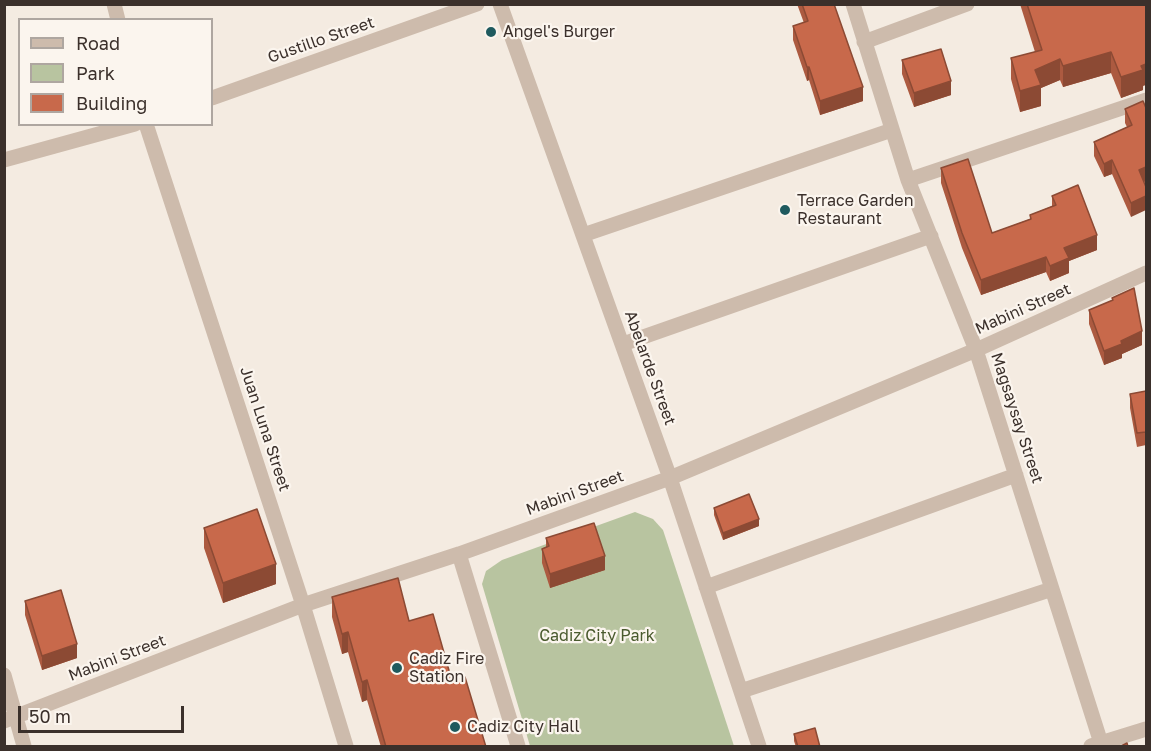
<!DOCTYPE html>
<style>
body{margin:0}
#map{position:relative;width:1151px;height:751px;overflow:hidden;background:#f4ebe1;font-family:"Golos Text",sans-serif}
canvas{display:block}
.frame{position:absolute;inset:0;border:6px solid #3b302b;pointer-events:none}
.legend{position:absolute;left:18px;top:18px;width:195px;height:108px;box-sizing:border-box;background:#fbf5ee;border:2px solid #aea6a0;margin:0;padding:8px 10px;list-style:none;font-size:18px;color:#3b302b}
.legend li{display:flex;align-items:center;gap:12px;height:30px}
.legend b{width:30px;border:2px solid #aea6a0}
.scale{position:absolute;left:18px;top:706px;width:166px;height:27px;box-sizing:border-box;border:3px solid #3b302b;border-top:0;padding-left:8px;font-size:18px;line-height:21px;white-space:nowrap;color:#3b302b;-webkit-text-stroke:4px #fbf5ee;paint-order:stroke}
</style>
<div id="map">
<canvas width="1151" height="751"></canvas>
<div class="frame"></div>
<ul class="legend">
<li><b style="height:8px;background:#cdbbac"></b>Road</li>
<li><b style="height:16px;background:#b8c4a0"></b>Park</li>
<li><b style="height:16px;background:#c8694b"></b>Building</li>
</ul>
<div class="scale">50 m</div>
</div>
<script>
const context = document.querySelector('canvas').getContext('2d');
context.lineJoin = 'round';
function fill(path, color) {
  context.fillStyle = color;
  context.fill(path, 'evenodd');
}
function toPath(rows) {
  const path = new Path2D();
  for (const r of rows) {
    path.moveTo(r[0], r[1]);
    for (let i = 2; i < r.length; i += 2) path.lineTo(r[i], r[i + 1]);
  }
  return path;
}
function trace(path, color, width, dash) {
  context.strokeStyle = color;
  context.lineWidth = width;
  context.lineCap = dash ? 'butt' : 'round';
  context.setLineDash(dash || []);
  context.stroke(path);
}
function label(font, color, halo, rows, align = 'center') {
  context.font = font + ' "Golos Text",sans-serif';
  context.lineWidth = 4.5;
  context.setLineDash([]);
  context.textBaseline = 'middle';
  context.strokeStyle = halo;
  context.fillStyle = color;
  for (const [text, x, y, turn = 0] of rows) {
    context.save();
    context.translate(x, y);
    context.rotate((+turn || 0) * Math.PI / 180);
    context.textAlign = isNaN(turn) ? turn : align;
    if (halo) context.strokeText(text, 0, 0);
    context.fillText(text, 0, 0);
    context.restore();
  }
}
fill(toPath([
 [635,512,653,519,663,530,734,746,530,746,482,584,486,571,502,560]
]), '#b8c4a0');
trace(toPath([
 [114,4,118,20],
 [500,4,670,478,759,746],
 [853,4,908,180,976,350,1101,743],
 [864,42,967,4],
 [212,98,477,4],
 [146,124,303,605,346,746],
 [4,160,135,124],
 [908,180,1146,100],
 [583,235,892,130],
 [623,344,931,236],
 [459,554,518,746],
 [706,587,1016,475],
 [4,675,24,746],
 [741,691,1052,589],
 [4,721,303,605,459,554,670,478,976,350,1146,273],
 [1091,746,1146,729]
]), '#cdbbac', 15);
fill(toPath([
 [797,4,834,4,863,101,820,115,809,80,807,81,793,40,793,26,804,23],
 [1020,4,1146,4,1143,90,1121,98,1111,73,1063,87,1060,80,1041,88,1041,106,1020,112,1011,79,1011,58,1035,52],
 [902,60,951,95,914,107,902,74],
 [1146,108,1146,181,1144,182,1131,217,1112,174,1104,177,1094,156,1094,142,1127,127,1125,123,1125,109],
 [941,168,992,233,1030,219,1030,215,1052,206,1052,196,1097,250,1069,261,1069,273,1050,281,1046,272,981,295,962,248,941,183],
 [1112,298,1142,345,1122,354,1122,358,1104,365,1089,324,1089,310,1112,301],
 [1146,391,1146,445,1137,447,1130,408,1130,394],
 [714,508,759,526,723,540,714,515],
 [204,528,276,584,223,603,204,548],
 [546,538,605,570,550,588,542,563,542,549,546,547],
 [332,597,409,621,452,681,486,747,381,747,367,700,362,702,348,652,342,654,332,617],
 [25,601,77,658,42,670,25,615],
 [794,734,820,747,796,747,794,741]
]), '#ac5a40');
fill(toPath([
 [1111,52,1111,73,1063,87,1063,66],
 [1060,59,1060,80,1041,88,1041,106,1020,112,1020,91,1035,70],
 [1146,64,1146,85,1143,86,1143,90,1121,98,1121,77,1141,66],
 [807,67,809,67,809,80,807,81],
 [951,81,951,95,914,107,914,93],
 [863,87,863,101,820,115,820,101],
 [1112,160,1112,174,1104,177,1104,164],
 [1146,167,1146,181,1139,184,1139,170],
 [1146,196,1146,210,1131,217,1131,203],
 [1097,235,1097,250,1069,261,1069,273,1050,281,1050,266,1064,248],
 [1046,257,1046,272,981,295,981,280],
 [1142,331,1142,345,1122,354,1122,358,1104,365,1104,351,1121,341],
 [759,519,759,526,723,540,723,533],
 [605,556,605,570,550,588,550,574],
 [276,564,276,584,223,603,223,583],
 [348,632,348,652,342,654,342,634],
 [77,644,77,658,42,670,42,656],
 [367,680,367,700,362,702,362,682]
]), '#8c4a34');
const building = toPath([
 [802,4,834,4,863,87,820,101,809,67,807,67,793,26,808,21,802,4],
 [1027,4,1146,4,1146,64,1141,66,1143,70,1121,77,1111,52,1063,66,1060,59,1035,70,1041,85,1020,91,1011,58,1042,50,1027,4],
 [941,49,951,81,914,93,902,60,941,49],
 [1143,101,1146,108,1146,167,1139,170,1146,187,1146,196,1131,203,1112,160,1104,164,1094,142,1132,125,1125,109,1143,101],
 [968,159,992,233,1031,219,1030,215,1056,205,1052,196,1078,185,1097,235,1064,248,1069,258,1050,266,1046,257,981,280,962,233,941,168,968,159],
 [1134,288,1142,331,1121,341,1122,344,1104,351,1089,310,1113,300,1112,298,1134,288],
 [1146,391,1146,432,1137,433,1130,394,1146,391],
 [749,494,759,519,723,533,714,508,749,494],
 [257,509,276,564,223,583,204,528,257,509],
 [594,523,605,556,550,574,542,549,549,546,546,538,594,523],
 [398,578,409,621,433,614,452,681,465,677,486,747,386,747,367,680,362,682,348,632,342,634,332,597,398,578],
 [61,590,77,644,42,656,25,601,61,590],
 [815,728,820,747,798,747,794,734,815,728],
 [1127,743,1128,747,1119,747,1127,743]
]);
fill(building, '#c8694b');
trace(building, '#8c4a34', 1.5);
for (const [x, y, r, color] of [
 [491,32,6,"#1f5a5e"],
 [785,210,6,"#1f5a5e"],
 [397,668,6,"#1f5a5e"],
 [455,727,6,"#1f5a5e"]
]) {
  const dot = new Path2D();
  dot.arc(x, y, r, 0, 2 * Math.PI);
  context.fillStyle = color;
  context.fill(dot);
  trace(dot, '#fbf5ee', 2);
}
label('16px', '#3b302b', '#fbf5ee', [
 ["Angel's Burger",503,32],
 ["Terrace Garden",797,201],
 ["Restaurant",797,219],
 ["Cadiz Fire",409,659],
 ["Station",409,677],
 ["Cadiz City Hall",467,727]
], 'left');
label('16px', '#3b302b', '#fbf5ee', [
 ["Gustillo Street",321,40,-19],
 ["Mabini Street",1023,309,-24],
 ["Abelarde Street",650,368,70],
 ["Magsaysay Street",1017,418,72],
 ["Juan Luna Street",265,429,72],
 ["Mabini Street",575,493,-20],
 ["Mabini Street",117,658,-21]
]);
label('16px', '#4a5a2e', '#fbf5ee', [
 ["Cadiz City Park",597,636]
]);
</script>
